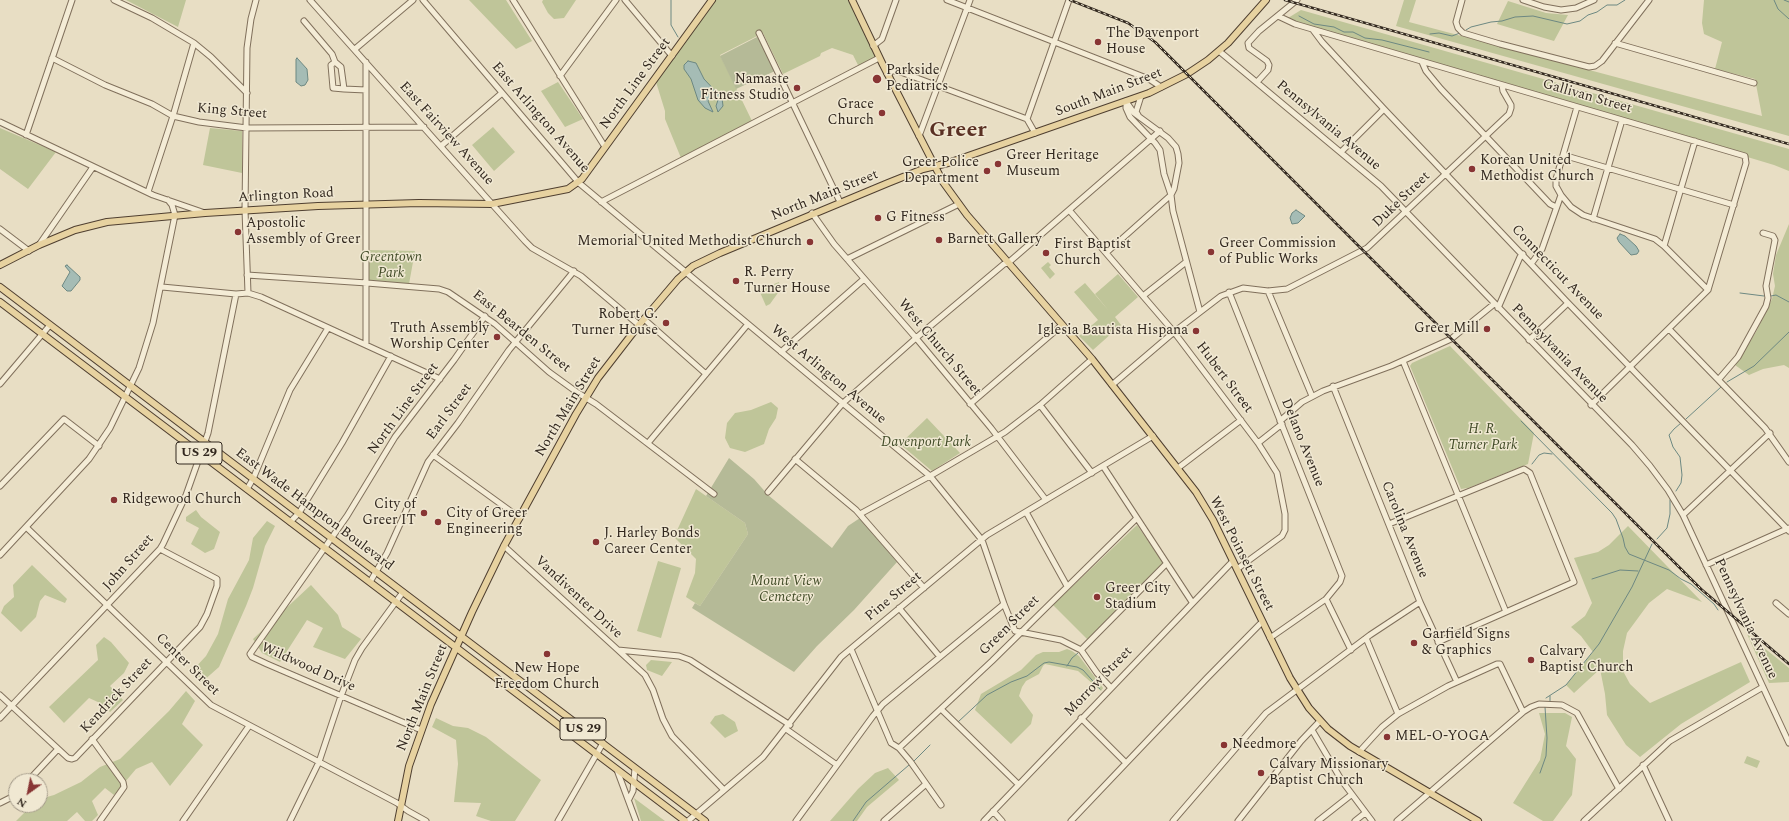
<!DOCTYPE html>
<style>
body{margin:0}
#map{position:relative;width:1789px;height:821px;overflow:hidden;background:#e8dec4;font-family:Spectral,serif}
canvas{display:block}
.north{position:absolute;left:8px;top:773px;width:40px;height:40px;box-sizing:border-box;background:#f0e8d2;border:1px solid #a49b8a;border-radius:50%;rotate:213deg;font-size:11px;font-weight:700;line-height:16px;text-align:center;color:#32281f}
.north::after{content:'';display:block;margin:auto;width:14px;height:18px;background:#883534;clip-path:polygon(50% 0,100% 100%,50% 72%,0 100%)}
</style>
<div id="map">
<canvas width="1789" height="821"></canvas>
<div class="north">N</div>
</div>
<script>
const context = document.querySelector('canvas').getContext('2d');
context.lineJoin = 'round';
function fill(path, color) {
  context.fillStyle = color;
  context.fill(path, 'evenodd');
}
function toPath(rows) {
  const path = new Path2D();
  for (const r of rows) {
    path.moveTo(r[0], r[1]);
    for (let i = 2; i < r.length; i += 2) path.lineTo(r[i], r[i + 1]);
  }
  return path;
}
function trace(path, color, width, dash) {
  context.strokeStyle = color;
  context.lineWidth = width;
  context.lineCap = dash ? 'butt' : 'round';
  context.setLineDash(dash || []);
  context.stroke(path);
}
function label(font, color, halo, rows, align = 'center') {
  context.font = font + ' Spectral,serif';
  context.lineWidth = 3;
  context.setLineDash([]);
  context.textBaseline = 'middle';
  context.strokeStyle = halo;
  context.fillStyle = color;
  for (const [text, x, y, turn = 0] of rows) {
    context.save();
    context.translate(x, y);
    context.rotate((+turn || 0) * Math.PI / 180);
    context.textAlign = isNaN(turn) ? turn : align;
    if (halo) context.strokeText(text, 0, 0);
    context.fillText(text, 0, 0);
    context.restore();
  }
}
fill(toPath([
 [126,0,186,0,178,27],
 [469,0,506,0,532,41,516,49],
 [543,0,576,0,564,18,554,19,548,13,542,2],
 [715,0,848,0,875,56,874,59,859,67,853,55,832,48,821,53,820,56,783,74,763,33,720,55,752,121,681,158,665,119,665,111,656,82],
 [1404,0,1416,0,1409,22,1762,116,1755,79,1715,69,1722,42,1704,34,1702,23,1704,0,1789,0,1789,136,1396,26],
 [1508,1,1546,13,1568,15,1554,41,1497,24],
 [1301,10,1789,149,1789,171,1774,165,1518,88,1319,30,1288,18],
 [558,82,583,119,565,127,541,91],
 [493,127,515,152,494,171,472,145],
 [0,128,56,152,28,189,0,169],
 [210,128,242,131,242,173,203,165],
 [1789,224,1789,368,1784,365,1763,369,1749,375,1735,365,1756,332,1772,299,1775,286,1773,274,1776,255],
 [369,250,415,251,409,284,369,280],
 [1048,262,1051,265,1049,267,1055,274,1050,279,1041,268],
 [1118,274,1138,297,1115,317,1121,325,1093,350,1079,336,1098,320,1074,292,1085,283,1109,311,1095,294],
 [779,282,780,290,770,304,766,306,759,290],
 [1450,346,1534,433,1528,464,1468,488,1461,489,1410,366,1412,363],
 [771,402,778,408,776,418,769,429,764,444,745,452,730,448,725,438,727,423,735,413,751,410],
 [927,418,960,453,932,471,900,444],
 [696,489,745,523,748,534,700,606,686,597,695,573,696,559,674,537],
 [196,510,201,517,220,532,214,549,205,553,191,544,199,528,186,521,186,517],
 [267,521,275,526,265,546,253,588,246,606,219,667,202,682,193,670,206,656,218,634,228,599,249,560,253,538],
 [1137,525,1164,564,1088,640,1053,605],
 [1628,526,1702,602,1667,589,1649,603,1627,633,1623,651,1623,671,1630,684,1650,703,1741,662,1750,682,1681,724,1640,757,1626,745,1607,715,1605,694,1600,669,1574,693,1566,685,1593,652,1581,636,1571,627,1585,616,1592,603,1574,558,1598,552,1609,545],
 [658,561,681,568,661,638,637,631],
 [32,565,67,599,65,603,45,595,40,601,36,617,21,632,1,613,4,606,14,597,13,585],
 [311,585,338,615,342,627,361,639,345,659,313,647,323,628,307,620,280,662,262,653,253,639],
 [1747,634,1789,668,1789,682,1769,683],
 [104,637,111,642,129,663,124,673,110,686,123,700,110,712,100,703,89,698,64,723,49,707,98,660,96,645],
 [1067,649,1072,651,1079,656,1103,688,1101,691,1078,671,1045,664,1043,666,1039,674,1026,681,1022,687,1019,696,1033,715,1031,724,1011,744,975,710,981,694,1021,670,1036,655,1043,652,1059,652],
 [651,660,672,662,662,676,647,670,646,665],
 [186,691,195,701,182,724,203,745,170,786,152,762,136,769,114,795,105,788,92,801,98,815,92,821,85,821,77,812,67,821,16,821,32,805,40,805,40,799,54,795,81,782,100,767,120,759,169,711],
 [1539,713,1565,713,1572,717,1566,746,1576,759,1572,795,1553,821,1543,821,1513,803,1540,760,1545,734],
 [723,714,735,722,738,731,725,738,710,723,715,716],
 [436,718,453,726,468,728,486,737,541,780,515,821,491,821,476,816,481,803,454,802,458,764,456,740,432,727],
 [1747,756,1760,761,1757,768,1744,763],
 [888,768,899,780,867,807,857,821,830,821,858,789,875,773],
 [634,798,665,821,641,821]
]), '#bfc599');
fill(toPath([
 [757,37,759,38,775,71,736,89,720,56],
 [729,458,754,479,768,495,832,548,848,526,860,518,897,562,854,610,817,646,794,672,692,608,695,603,700,606,748,534,745,523,706,496]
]), '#b5ba97');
const water = toPath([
 [297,58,307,69,308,80,305,85,301,86,296,82,296,59,297,58],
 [688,61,696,63,704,79,722,98,723,106,718,112,716,106,718,100,715,97,711,97,708,101,713,112,705,108,698,100,691,79,684,69,684,65,688,61],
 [1296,210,1305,216,1298,223,1292,224,1290,218,1292,213,1296,210],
 [1620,234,1625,236,1636,246,1639,251,1637,254,1631,255,1619,242,1617,238,1620,234],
 [67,265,80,277,80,280,71,291,67,291,62,286,70,272,65,266,67,265]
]);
fill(water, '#a5bcb5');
trace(water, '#6d8882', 1);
trace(toPath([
 [671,0,671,25,678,37],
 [1774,0,1778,9,1789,19],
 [1784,0,1789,2],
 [1299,16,1314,24,1334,27,1344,32,1353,32,1365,38,1382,40,1429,52],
 [1466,30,1471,27,1491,22,1502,21,1515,17,1533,16,1567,24,1580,21,1588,15,1597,12,1607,5,1617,5,1625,0],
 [1430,34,1439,33,1452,36,1460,33],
 [1740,293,1764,296],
 [1771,296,1776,295,1789,302],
 [1727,382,1754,366,1789,332],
 [1686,419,1721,387],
 [1521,421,1612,513,1616,519,1623,538,1625,547,1629,554,1669,570,1681,579,1691,584,1714,604,1718,610],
 [1532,464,1539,455,1544,453,1552,454],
 [1676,491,1681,483,1682,475,1680,457,1673,447,1669,435,1674,429,1681,423],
 [1657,539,1667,528,1670,514,1670,500],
 [1592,579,1620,570,1638,571],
 [1067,666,1072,658,1078,653],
 [1550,696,1550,701],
 [1546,698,1566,685,1599,644,1632,587,1652,544],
 [958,722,987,695,1011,682,1027,676,1044,663,1049,662,1077,667,1083,670,1100,689],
 [914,761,930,745],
 [1540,773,1546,756,1547,738,1545,707],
 [853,821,866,802,909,765]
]), '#6d8882', 1);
const minor = toPath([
 [114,0,152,18,194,43,211,57,247,93],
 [310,0,525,241,532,248,581,276,639,325],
 [423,0,579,183,930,476,982,540,1004,604,1015,631,1061,640,1081,650,1097,673,1111,688],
 [513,0,605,147],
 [625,0,672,56],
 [947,0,1149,79,1161,87],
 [1462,0,1456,22,1458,28,1463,33,1500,44,1589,67,1595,66,1602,61,1649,0],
 [1523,0,1544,7,1561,10,1576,8,1594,0],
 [1278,16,1295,24,1745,156,1746,163,1708,290,1591,405],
 [304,21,332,54,335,62],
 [1313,30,1322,42,1384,109,1568,303,1789,531],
 [759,33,840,202],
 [1615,43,1754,83],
 [873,46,882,39,896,0],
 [355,49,413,0],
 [1219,51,1381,186,1632,445,1650,466,1668,490,1683,515,1789,743],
 [52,58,105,85,152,104,173,116,199,122,247,128,424,127],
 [1422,62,1426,71,1441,89,1550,204,1556,207],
 [887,74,892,71,898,71,1027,119,1035,133],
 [560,76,616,0],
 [1257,82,1268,70,1269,65,1267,61,1249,48,1248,43,1259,31,1297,0],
 [344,89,341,67,335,62,331,65,333,88,344,89,366,90],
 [1126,101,1126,108,1130,117,1155,143,1160,150,1164,174,1171,195,1173,211,1200,312],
 [1577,107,1556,179,1556,186,1561,195,1571,207,1583,215,1655,239,1664,246,1708,290],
 [1138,115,1136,112,1141,96],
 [1027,119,1069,0],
 [0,122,153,195,205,213],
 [26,135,72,0],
 [919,136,970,0],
 [441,146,502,93],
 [1341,152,1384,109],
 [1563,155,1734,205],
 [148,192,173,116,194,43],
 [601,202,879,58],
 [1069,210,1174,332,1258,443,1277,473,1285,514,1285,530,1282,536,1237,569],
 [812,213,834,244,916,338,991,428,1046,500],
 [1593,219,1622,120],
 [0,229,29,251],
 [39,245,93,167],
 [1664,246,1695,141],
 [1106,253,1171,195,1174,189,1179,163,1178,154,1176,147,1168,138,1134,113,1127,103],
 [847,259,959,204],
 [1531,264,1542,249,1561,195],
 [247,275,367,283,439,289,448,292,495,324,549,372,578,393,596,404,714,494],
 [162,287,236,294,248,293,261,297,440,379],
 [1268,291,1312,396],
 [1229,292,1342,576,1340,582,1326,599,1270,638],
 [248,293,245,210,247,48,251,19,256,0],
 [1143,296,1186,262],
 [1498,308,1520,257,1523,254],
 [644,319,706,374],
 [1669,329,1765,428,1789,462],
 [1529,340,1568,303],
 [366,345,366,62],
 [781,352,864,279],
 [1403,361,1506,612],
 [1719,379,1738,357,1766,306,1768,298,1766,286,1775,240,1773,236,1763,233],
 [0,384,50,325],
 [1112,385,1174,332,1221,296,1243,288,1268,291,1287,289,1367,248,1509,114,1511,108,1511,105,1503,91,1502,85],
 [1333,386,1420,602,1457,682],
 [970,404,1062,325],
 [1040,405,1092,473],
 [1280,421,1302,402,1323,391,1391,366,1451,339,1494,304],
 [648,443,748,324],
 [1258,443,1282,424],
 [433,455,520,518],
 [795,459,856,510,924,588],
 [1103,466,1192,602],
 [1178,468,1241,420],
 [0,486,64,419,99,446],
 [247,489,253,479,290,390,328,328],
 [768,492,843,403,916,338,1004,264,1008,263,1160,131],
 [1026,512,1067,586],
 [860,514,930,476,1005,432,1040,405,1092,359],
 [1683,515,1770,433],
 [290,522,299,513,342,443,391,356],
 [1389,524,1524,469,1530,473,1534,483,1574,582,1438,642],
 [26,527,211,705,397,803,408,811,426,821],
 [504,546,618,650,679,656,690,660,790,725],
 [0,555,89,459,110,428,139,368,153,323,175,215,172,205,168,200],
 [1706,565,1789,528],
 [370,582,387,553,428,462,458,423,509,350,574,271],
 [1326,599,1351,650],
 [1776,603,1789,614],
 [899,608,940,657],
 [1366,638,1398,714],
 [851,649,891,743,899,748,910,761,941,805],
 [618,650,645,675,653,690,663,719,672,736,724,790],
 [1081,650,1166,564],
 [0,695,68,758,72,759,75,758,200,627,207,614,217,586,217,579,160,549],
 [941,709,1018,784],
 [0,718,160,549,163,544,186,495,208,433,236,294],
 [1081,718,1126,763],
 [786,729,837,765],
 [421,730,267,664,252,657,250,654,347,516,395,437,454,360,485,316],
 [1312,730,1342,781,1372,821],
 [92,739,123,782,124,787,100,821],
 [899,748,992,661,1136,519],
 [1359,752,1382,727,1398,714,1448,686,1497,664,1500,664,1523,712],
 [1643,765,1669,821],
 [617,770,636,821],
 [28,781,58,749],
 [629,799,633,791,635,768],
 [0,803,16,795],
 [993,811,1002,821],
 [183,821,249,726],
 [290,821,319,762,341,696,355,660,362,648,403,592],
 [558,821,603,743],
 [688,821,763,757,841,657,987,535,1153,436],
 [796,821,873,716,883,704,1004,604],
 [884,821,926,784],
 [984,821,1233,561],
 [1071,821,1207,678,1262,622],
 [1173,821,1266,713,1370,635,1420,602],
 [1238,821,1301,741,1320,721],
 [1318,821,1351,795],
 [1355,821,1365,813],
 [1397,821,1523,712,1531,707,1539,704,1562,705,1577,713,1619,789],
 [1584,821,1670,741,1763,687]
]);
const major = toPath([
 [852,0,883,65,943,182,967,215,1092,359,1196,492,1213,520,1290,678,1309,708,1328,729,1350,746,1478,821],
 [0,265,39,245,75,230,107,222,205,213,318,206,419,203,492,204,568,189,582,179,712,0],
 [0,287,705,821],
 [0,302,685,821],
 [398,821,409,766,431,704,472,612,504,546,576,414,598,378,639,325,678,279,693,266,720,253,888,183,923,169,948,163,1149,93,1187,74,1208,60,1228,43,1266,0]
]);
trace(minor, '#80705c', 7);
trace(major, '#4f3f30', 8);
trace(minor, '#f4ecd6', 5);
trace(major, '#e7d2a0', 6);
const rail = toPath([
 [1070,0,1128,23,1155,42,1701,589,1789,664],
 [1285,0,1789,144]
]);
trace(rail, '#32281f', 2.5);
trace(rail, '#f0e8d2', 1, [3]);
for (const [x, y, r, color] of [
 [1098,42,4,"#883534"],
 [877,79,5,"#883534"],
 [797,88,4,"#883534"],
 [882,113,4,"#883534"],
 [998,164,4,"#883534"],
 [1472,169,4,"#883534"],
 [987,171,4,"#883534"],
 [878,218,4,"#883534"],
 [238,232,4,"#883534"],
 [939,240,4,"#883534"],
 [810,242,4,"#883534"],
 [1211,252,4,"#883534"],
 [1046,253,4,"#883534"],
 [736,281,4,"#883534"],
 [666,323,4,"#883534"],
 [1487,329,4,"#883534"],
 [1196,331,4,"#883534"],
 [497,337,4,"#883534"],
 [114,500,4,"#883534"],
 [424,513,4,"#883534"],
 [438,522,4,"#883534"],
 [596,542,4,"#883534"],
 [1097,597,4,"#883534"],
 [1414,643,4,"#883534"],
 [547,654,4,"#883534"],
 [1531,660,4,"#883534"],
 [1387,737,4,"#883534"],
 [1224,745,4,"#883534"],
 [1261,773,4,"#883534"]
]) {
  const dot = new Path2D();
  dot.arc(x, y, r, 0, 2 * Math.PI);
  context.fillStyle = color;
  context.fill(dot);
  trace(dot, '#f0e8d2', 1.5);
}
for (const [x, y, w] of [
 [199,453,46],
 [583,729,46]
]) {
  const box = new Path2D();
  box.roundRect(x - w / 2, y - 11, w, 22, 3);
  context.fillStyle = '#f0e8d2';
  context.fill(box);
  trace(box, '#32281f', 1);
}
label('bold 13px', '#32281f', null, [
 ["US 29",199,453],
 ["US 29",583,729]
]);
label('14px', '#32281f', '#f0e8d2', [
 ["The Davenport",1106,34],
 ["House",1106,50],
 ["Parkside",886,71],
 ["Pediatrics",886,87],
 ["Namaste",789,80,"right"],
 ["Fitness Studio",789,96,"right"],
 ["Grace",874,105,"right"],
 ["Church",874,121,"right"],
 ["Greer Heritage",1006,156],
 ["Museum",1006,172],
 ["Korean United",1480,161],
 ["Methodist Church",1480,177],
 ["Greer Police",979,163,"right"],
 ["Department",979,179,"right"],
 ["G Fitness",886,218],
 ["Apostolic",246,224],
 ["Assembly of Greer",246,240],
 ["Barnett Gallery",947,240],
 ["Memorial United Methodist Church",802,242,"right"],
 ["Greer Commission",1219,244],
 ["of Public Works",1219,260],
 ["First Baptist",1054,245],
 ["Church",1054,261],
 ["R. Perry",744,273],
 ["Turner House",744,289],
 ["Robert G.",658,315,"right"],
 ["Turner House",658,331,"right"],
 ["Truth Assembly",489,329,"right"],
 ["Worship Center",489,345,"right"],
 ["Greer Mill",1479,329,"right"],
 ["Iglesia Bautista Hispana",1188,331,"right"],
 ["Ridgewood Church",122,500],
 ["City of",416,505,"right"],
 ["Greer IT",416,521,"right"],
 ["City of Greer",446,514],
 ["Engineering",446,530],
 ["J. Harley Bonds",604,534],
 ["Career Center",604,550],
 ["Greer City",1105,589],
 ["Stadium",1105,605],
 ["Garfield Signs",1422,635],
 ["& Graphics",1422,651],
 ["Calvary",1539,652],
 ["Baptist Church",1539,668],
 ["New Hope",547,669,"center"],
 ["Freedom Church",547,685,"center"],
 ["MEL-O-YOGA",1395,737],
 ["Needmore",1232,745],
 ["Calvary Missionary",1269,765],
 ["Baptist Church",1269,781]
], 'left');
label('14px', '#32281f', '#f0e8d2', [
 ["North Line Street",636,84,-54],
 ["South Main Street",1109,93,-21],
 ["Gallivan Street",1587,97,16],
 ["King Street",232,112,5],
 ["East Arlington Avenue",540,118,49],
 ["Pennsylvania Avenue",1328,126,40],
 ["East Fairview Avenue",446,134,48],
 ["Arlington Road",286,196,-3],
 ["North Main Street",825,196,-22],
 ["Duke Street",1402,200,-44],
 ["Connecticut Avenue",1557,273,46],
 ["East Bearden Street",521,332,39],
 ["West Church Street",939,348,50],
 ["Pennsylvania Avenue",1559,354,46],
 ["West Arlington Avenue",828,375,40],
 ["Hubert Street",1224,378,53],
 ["North Main Street",569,407,-59],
 ["North Line Street",404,409,-54],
 ["Earl Street",450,412,-54],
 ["Delano Avenue",1302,443,68],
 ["East Wade Hampton Boulevard",314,510,37],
 ["Carolina Avenue",1404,530,68],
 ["West Poinsett Street",1241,554,63],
 ["John Street",129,563,-49],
 ["Pine Street",894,597,-40],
 ["Vandiventer Drive",578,598,43],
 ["Pennsylvania Avenue",1745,619,65],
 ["Green Street",1010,626,-45],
 ["Center Street",187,665,44],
 ["Wildwood Drive",308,668,24],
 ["Morrow Street",1099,682,-46],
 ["Kendrick Street",117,696,-47],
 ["North Main Street",423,698,-68]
]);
label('italic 14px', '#424c28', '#f0e8d2', [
 ["Greentown",391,258],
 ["Park",391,274],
 ["H. R.",1483,430],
 ["Turner Park",1483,446],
 ["Davenport Park",926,443],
 ["Mount View",786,582],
 ["Cemetery",786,598]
]);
label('bold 22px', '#5a3023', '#f0e8d2', [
 ["Greer",958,132]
]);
</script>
